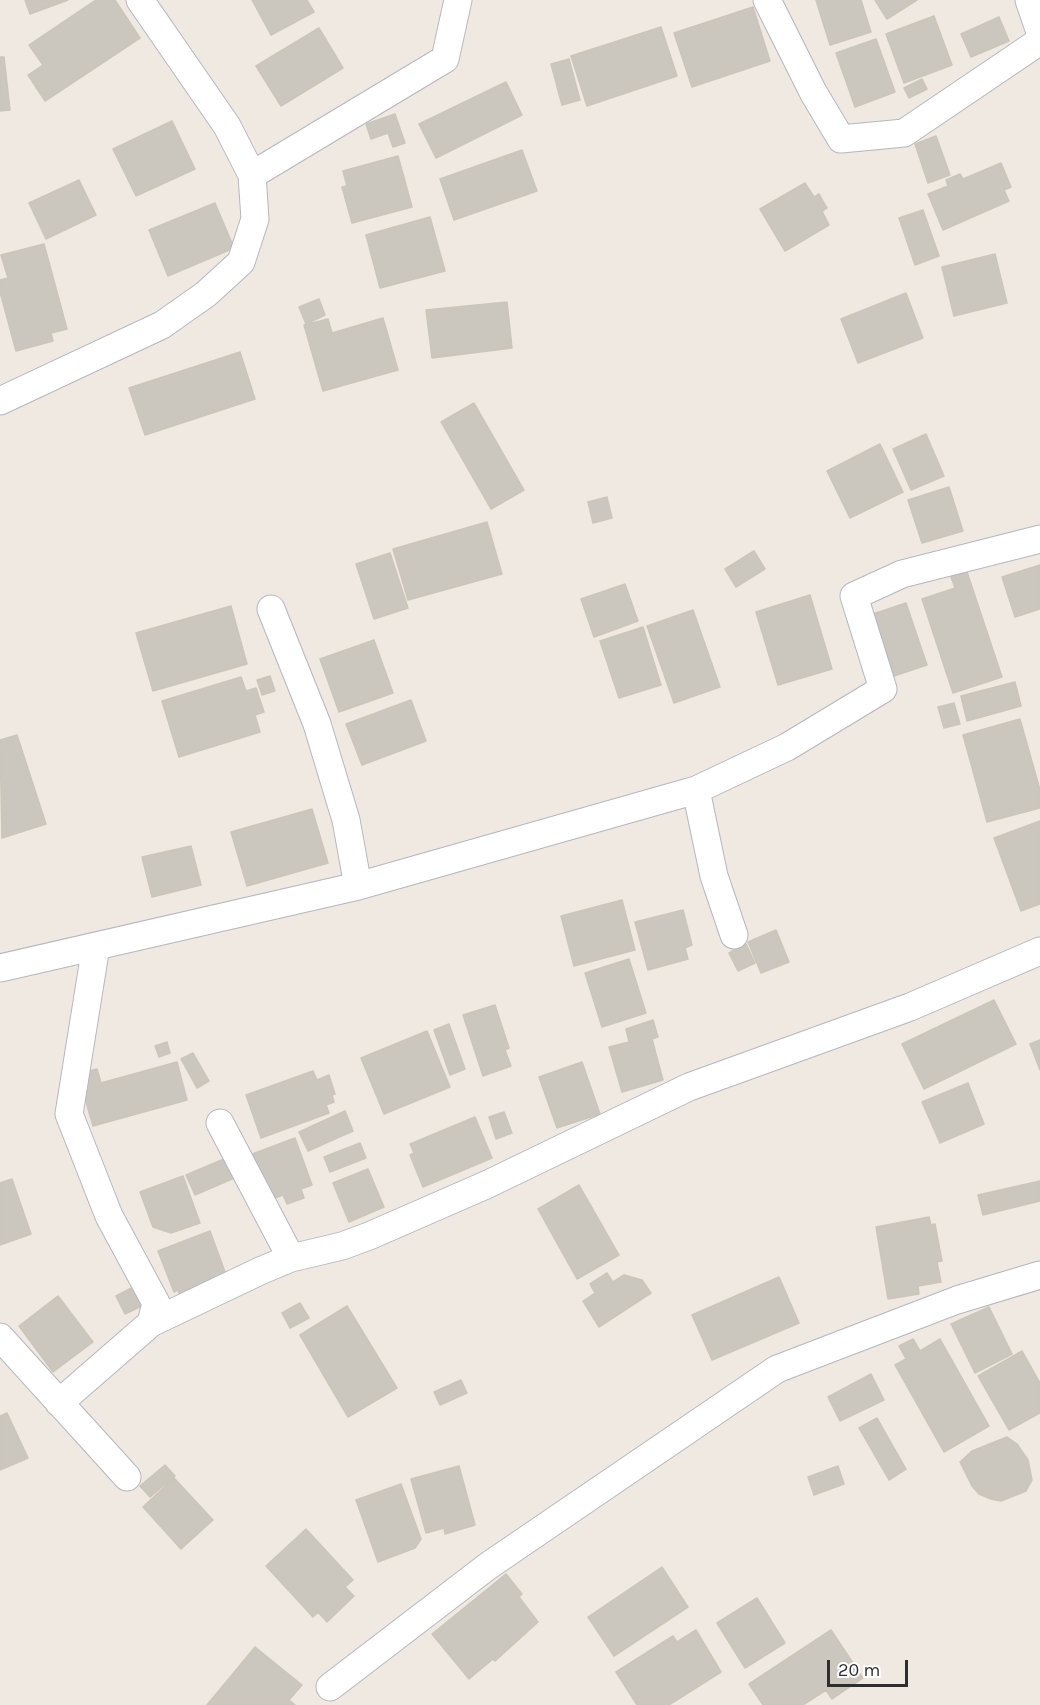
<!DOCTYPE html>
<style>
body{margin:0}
#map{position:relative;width:1040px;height:1705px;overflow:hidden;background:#efe9e1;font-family:Karla,sans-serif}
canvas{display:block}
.scale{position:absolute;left:827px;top:1660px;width:81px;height:27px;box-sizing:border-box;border:3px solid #2e2e2e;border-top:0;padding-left:8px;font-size:18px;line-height:21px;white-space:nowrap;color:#2e2e2e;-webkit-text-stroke:4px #fff;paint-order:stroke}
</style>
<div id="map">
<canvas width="1040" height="1705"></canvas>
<div class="scale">20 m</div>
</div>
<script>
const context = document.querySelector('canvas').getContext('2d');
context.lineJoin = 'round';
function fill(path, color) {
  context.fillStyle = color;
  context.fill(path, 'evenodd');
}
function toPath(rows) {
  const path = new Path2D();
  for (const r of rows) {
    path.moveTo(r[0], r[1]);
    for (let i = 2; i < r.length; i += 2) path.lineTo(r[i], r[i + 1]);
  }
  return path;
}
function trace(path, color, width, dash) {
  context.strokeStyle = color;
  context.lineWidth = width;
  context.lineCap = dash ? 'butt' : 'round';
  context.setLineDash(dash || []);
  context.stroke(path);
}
const building = toPath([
 [25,0,68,0,30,14,25,0],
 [96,0,115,0,140,38,45,101,28,75,43,65,29,45,96,0],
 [252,0,307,0,314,12,271,35,252,0],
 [816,0,861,0,871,32,830,45,816,0],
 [875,0,917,0,887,19,875,0],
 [753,7,770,61,692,87,674,33,753,7],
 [934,16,952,65,904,83,886,34,934,16],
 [999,17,1009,41,971,57,961,34,999,17],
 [661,27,677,76,587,106,571,56,661,27],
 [319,28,343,68,281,106,256,66,319,28],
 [876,39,895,92,855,107,836,53,876,39],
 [0,57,4,57,10,110,0,111,0,57],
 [569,59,580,100,562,105,551,64,569,59],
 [922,79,927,89,909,98,904,88,922,79],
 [506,82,522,115,436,158,419,124,506,82],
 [395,114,405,143,393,147,388,133,371,139,366,124,395,114],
 [172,121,195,169,136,196,113,149,172,121],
 [936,136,950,175,928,183,915,144,936,136],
 [522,150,537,191,454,220,440,179,522,150],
 [398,156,412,207,352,223,342,187,347,186,343,171,398,156],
 [1001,163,1011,187,1004,190,1009,201,943,230,928,194,948,186,946,180,960,174,963,179,1001,163],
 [79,180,96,215,46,239,29,203,79,180],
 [805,183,814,197,819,194,827,208,822,211,829,225,785,251,760,209,805,183],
 [215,203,234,248,168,276,149,230,215,203],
 [923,210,939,256,915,265,899,218,923,210],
 [430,217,445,271,380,288,366,235,430,217],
 [44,244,67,329,51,333,53,341,16,351,0,292,0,280,8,278,1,255,44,244],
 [995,254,1007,303,954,316,942,267,995,254],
 [906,293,923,338,858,363,841,319,906,293],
 [319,299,325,315,306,324,299,307,319,299],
 [507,302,512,348,432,358,426,310,507,302],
 [383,318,398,370,323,391,304,325,328,319,332,333,383,318],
 [240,352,255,399,145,435,129,388,240,352],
 [474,403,524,490,491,509,441,422,474,403],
 [926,434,944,476,911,490,893,449,926,434],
 [880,444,903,492,850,518,827,471,880,444],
 [949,487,963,531,922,543,908,500,949,487],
 [607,497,612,518,593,523,588,502,607,497],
 [487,522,502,574,408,600,393,549,487,522],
 [754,551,765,569,736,587,725,569,754,551],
 [390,553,408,608,374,619,356,564,390,553],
 [1040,565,1040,609,1015,617,1002,577,1040,565],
 [966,569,1002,677,953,693,922,599,955,588,950,574,966,569],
 [625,584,638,621,594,637,581,599,625,584],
 [810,595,832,669,778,685,756,612,810,595],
 [906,603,927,665,891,677,870,615,906,603],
 [231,606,247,664,153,691,136,633,231,606],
 [693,610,720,687,674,703,647,626,693,610],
 [643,627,661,685,619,698,600,641,643,627],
 [374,640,393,693,339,712,320,659,374,640],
 [270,676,275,691,262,695,257,680,270,676],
 [241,677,246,691,256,688,264,712,255,715,260,732,179,757,162,701,241,677],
 [1015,682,1021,706,967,721,961,696,1015,682],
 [411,700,426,741,362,765,346,724,411,700],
 [954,703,960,724,944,728,938,707,954,703],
 [1020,719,1040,790,1040,808,987,822,963,735,1020,719],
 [17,735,46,824,2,838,0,740,17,735],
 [312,809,328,863,247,886,231,832,312,809],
 [1040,821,1040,904,1021,911,994,838,1040,821],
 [191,846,201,885,152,897,142,857,191,846],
 [622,900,635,950,574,966,561,916,622,900],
 [683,910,692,945,685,948,688,959,648,970,635,922,683,910],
 [776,930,789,962,761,973,748,942,776,930],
 [746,944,755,963,738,971,729,953,746,944],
 [629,959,646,1013,602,1027,585,973,629,959],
 [994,1000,1016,1044,924,1089,902,1044,994,1000],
 [495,1005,509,1048,505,1050,511,1066,483,1076,463,1015,495,1005],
 [653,1020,658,1037,652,1039,663,1080,622,1092,609,1047,629,1042,626,1029,653,1020],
 [449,1024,465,1069,450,1075,434,1030,449,1024],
 [427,1031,450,1087,384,1114,361,1058,427,1031],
 [1040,1040,1040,1070,1030,1044,1040,1040],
 [167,1042,170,1053,159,1057,155,1046,167,1042],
 [193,1053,209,1081,197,1088,181,1059,193,1053],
 [177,1062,187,1100,93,1126,78,1074,97,1069,101,1083,177,1062],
 [582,1062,600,1114,557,1128,539,1077,582,1062],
 [313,1071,317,1080,329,1075,335,1094,332,1095,334,1102,326,1105,329,1113,261,1138,246,1095,313,1071],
 [968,1083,984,1124,940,1143,922,1102,968,1083],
 [345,1111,353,1131,308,1151,299,1132,345,1111],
 [504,1112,512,1133,496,1139,489,1117,504,1112],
 [475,1117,492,1158,423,1187,410,1155,414,1153,410,1144,475,1117],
 [295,1138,312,1185,301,1189,304,1198,287,1204,283,1195,264,1202,247,1156,295,1138],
 [360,1143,366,1158,330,1172,324,1157,360,1143],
 [231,1156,239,1176,195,1195,186,1175,231,1156],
 [368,1169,384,1207,349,1222,333,1183,368,1169],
 [183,1176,200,1223,171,1233,153,1227,140,1192,183,1176],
 [12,1179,31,1234,0,1245,0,1183,12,1179],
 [1040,1181,1040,1201,983,1215,978,1195,1040,1181],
 [579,1185,619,1255,577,1279,538,1209,579,1185],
 [929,1217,931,1225,935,1224,942,1261,937,1262,941,1282,918,1286,919,1294,888,1299,876,1227,929,1217],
 [210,1231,225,1272,222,1273,223,1277,180,1296,178,1290,174,1292,158,1251,210,1231],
 [607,1273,613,1282,624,1275,642,1280,651,1293,599,1327,583,1301,595,1293,590,1284,607,1273],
 [779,1277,799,1323,712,1360,692,1315,779,1277],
 [139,1284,148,1303,125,1314,116,1296,139,1284],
 [58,1296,93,1342,53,1372,19,1326,58,1296],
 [300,1303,309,1318,290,1328,282,1313,300,1303],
 [347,1306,397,1388,348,1417,300,1335,347,1306],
 [989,1307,1012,1354,975,1373,951,1324,989,1307],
 [913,1339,920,1351,940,1339,989,1426,944,1452,895,1365,906,1359,899,1346,913,1339],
 [1022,1351,1040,1383,1040,1413,1009,1430,978,1376,1022,1351],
 [871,1374,884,1400,840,1421,828,1397,871,1374],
 [461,1380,467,1393,440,1405,434,1392,461,1380],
 [7,1413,28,1458,0,1470,0,1416,7,1413],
 [877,1418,906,1469,889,1480,859,1428,877,1418],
 [1007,1437,1017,1444,1028,1460,1032,1480,1026,1491,1001,1501,991,1499,979,1494,972,1486,960,1462,972,1451,1007,1437],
 [165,1465,175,1476,150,1497,140,1486,165,1465],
 [459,1466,475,1525,445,1534,444,1528,426,1533,411,1479,459,1466],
 [838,1466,844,1484,814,1495,808,1477,838,1466],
 [174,1478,213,1520,181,1549,143,1507,174,1478],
 [401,1484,421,1539,415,1548,378,1562,356,1500,401,1484],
 [306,1529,353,1580,345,1587,354,1596,327,1622,318,1612,313,1617,266,1566,306,1529],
 [662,1567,688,1607,614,1656,588,1617,662,1567],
 [506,1574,522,1594,519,1597,538,1622,495,1661,493,1659,469,1679,432,1634,506,1574],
 [757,1598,785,1643,745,1668,717,1623,757,1598],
 [696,1630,721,1672,669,1705,637,1705,616,1672,673,1636,677,1642,696,1630],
 [831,1630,863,1678,832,1699,826,1690,803,1705,763,1705,749,1684,831,1630],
 [255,1647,302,1685,289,1700,295,1705,207,1705,255,1647]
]);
fill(building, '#cbc7bf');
trace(building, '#cbc5ba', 1.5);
const street = toPath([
 [767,0,813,92,841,139,904,133,1040,41],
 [1029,0,1040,32],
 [252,175,445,59,458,0],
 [0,401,162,325,206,294,241,262,255,219,252,175,227,126,140,0],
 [271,609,317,724,346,820,358,886],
 [696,790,714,876,734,935],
 [96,946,69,1114,109,1216,156,1303,151,1323],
 [0,968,358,886,696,790,787,747,883,689,854,596,902,574,1040,539],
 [220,1123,291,1258],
 [0,1337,127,1477],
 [59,1403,151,1323,260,1271,291,1258,342,1246,369,1236,486,1185,689,1087,910,1007,1040,951],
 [330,1687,488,1566,777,1369,957,1300,1040,1275]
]);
trace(street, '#b4b7c1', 29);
trace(street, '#fff', 27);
</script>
